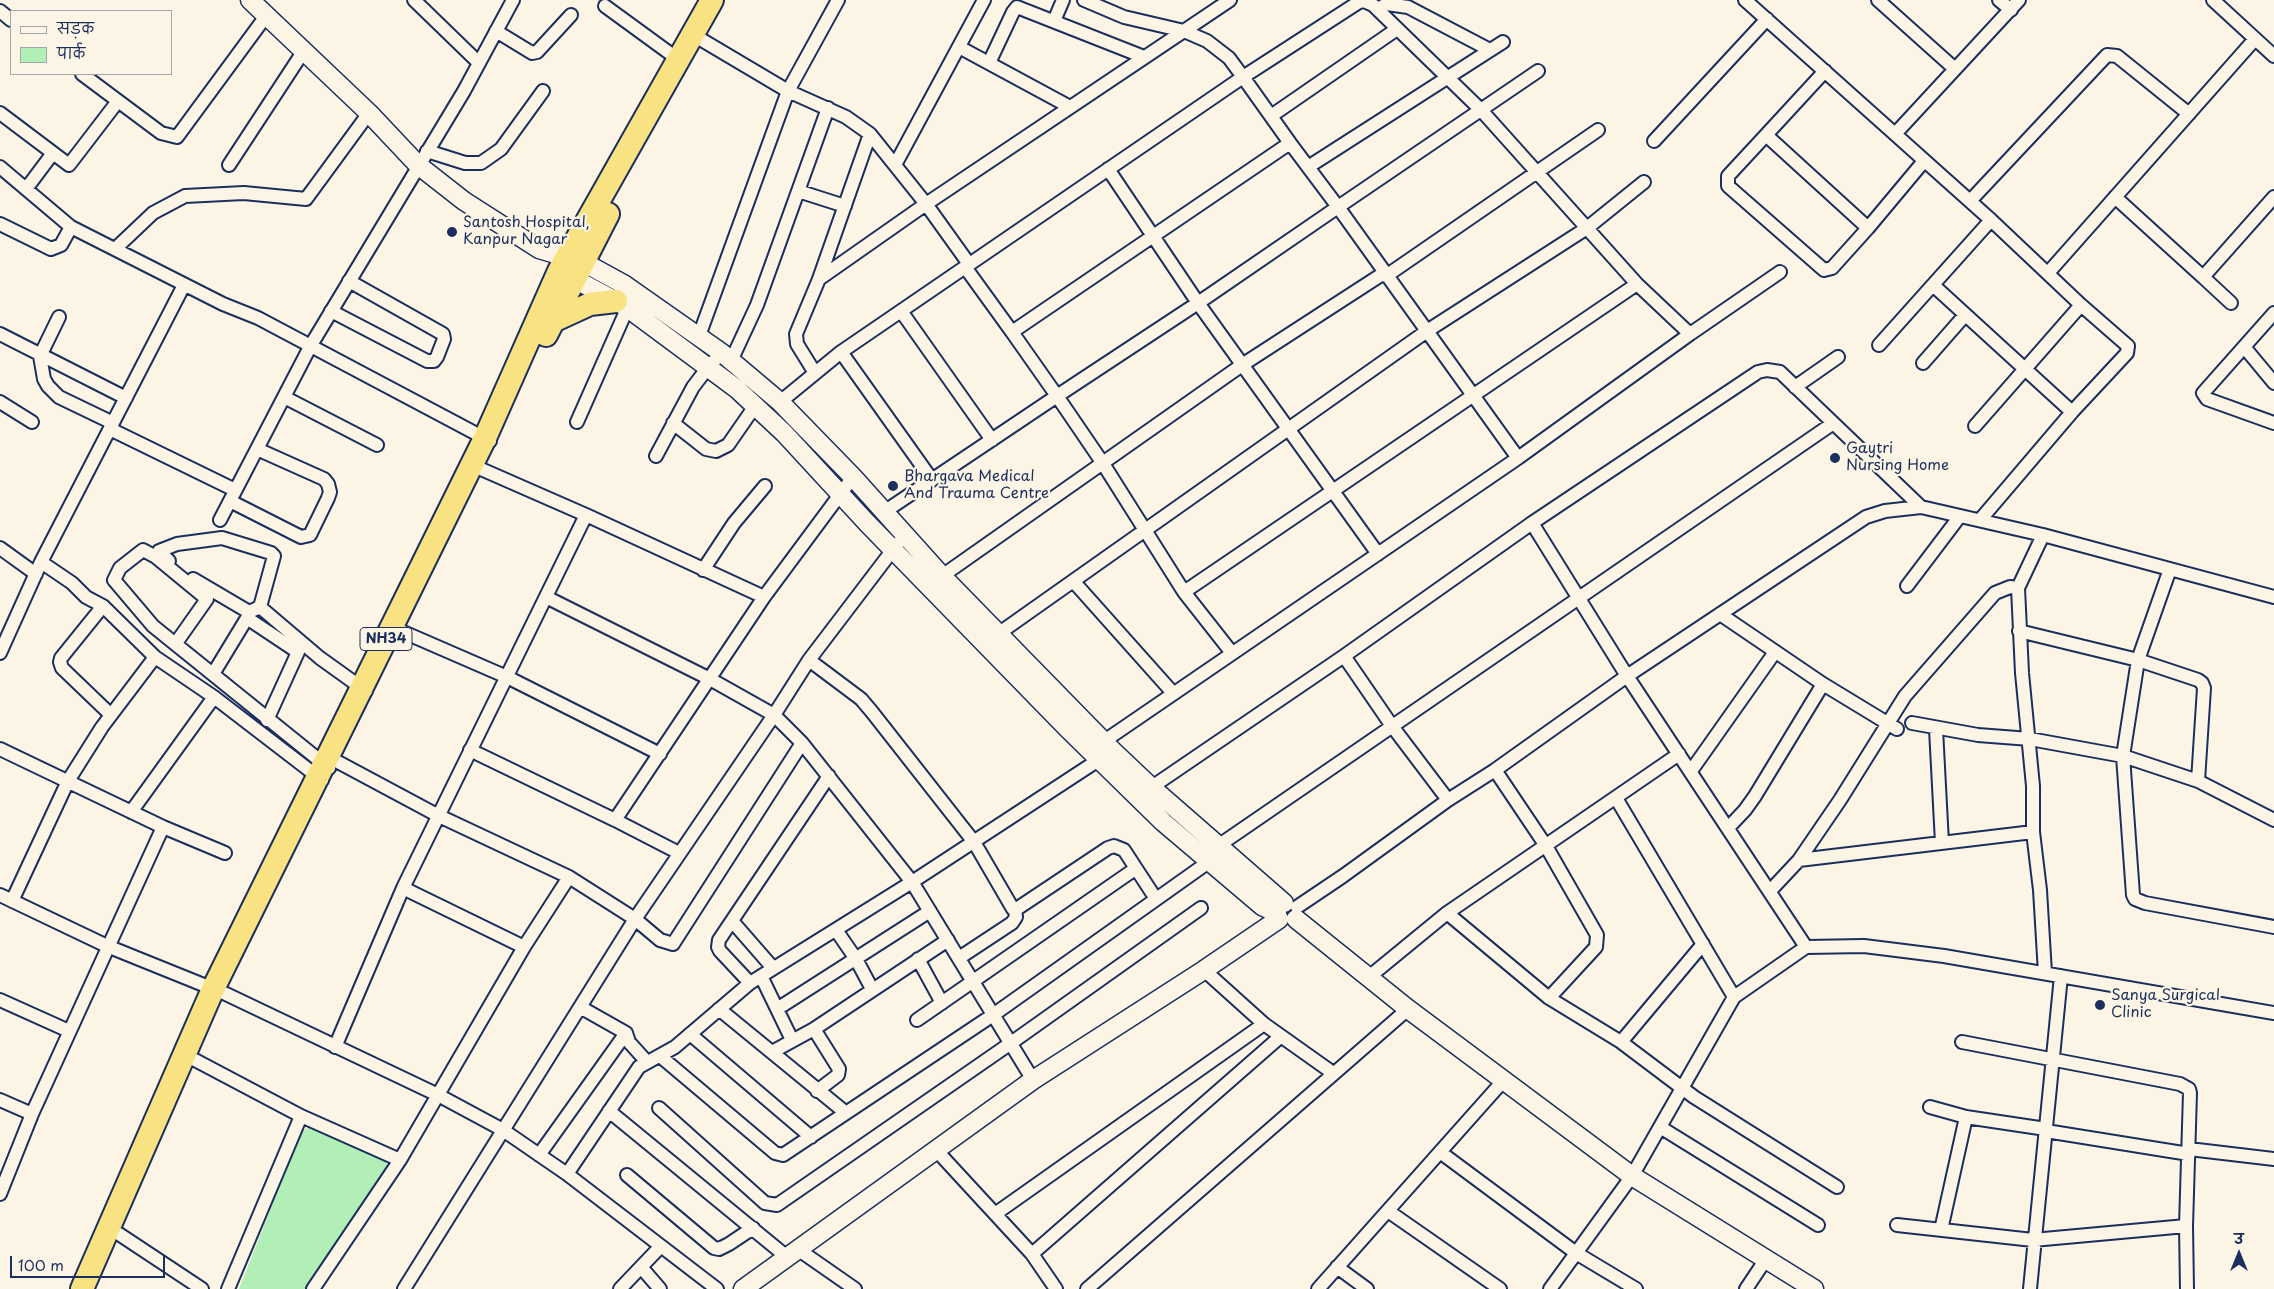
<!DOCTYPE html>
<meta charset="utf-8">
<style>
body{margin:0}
#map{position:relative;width:2274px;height:1289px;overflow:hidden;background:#fcf5e5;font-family:"Playpen Sans","Playpen Sans Deva",sans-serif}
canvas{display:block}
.legend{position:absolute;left:10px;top:10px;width:162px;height:65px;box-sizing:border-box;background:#fcf5e5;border:1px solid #a2a6af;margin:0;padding:6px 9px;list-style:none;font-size:15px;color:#1b2f5e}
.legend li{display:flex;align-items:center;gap:10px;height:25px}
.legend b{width:25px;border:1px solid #a2a6af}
.north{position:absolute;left:2214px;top:1229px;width:50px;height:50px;-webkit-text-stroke:4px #fcf5e5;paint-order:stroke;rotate:0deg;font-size:14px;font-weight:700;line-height:20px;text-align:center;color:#1b2f5e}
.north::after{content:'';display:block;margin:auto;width:18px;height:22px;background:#1b2f5e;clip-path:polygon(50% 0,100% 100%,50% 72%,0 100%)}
.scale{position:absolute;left:10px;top:1256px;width:155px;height:22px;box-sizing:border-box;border:2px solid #1b2f5e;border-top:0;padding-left:6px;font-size:15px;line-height:18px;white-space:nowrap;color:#1b2f5e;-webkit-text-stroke:4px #fcf5e5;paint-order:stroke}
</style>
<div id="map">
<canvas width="2274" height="1289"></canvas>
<ul class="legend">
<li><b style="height:6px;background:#fcf5e5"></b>सड़क</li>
<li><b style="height:14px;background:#b1efb6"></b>पार्क</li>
</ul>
<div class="north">उ</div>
<div class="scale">100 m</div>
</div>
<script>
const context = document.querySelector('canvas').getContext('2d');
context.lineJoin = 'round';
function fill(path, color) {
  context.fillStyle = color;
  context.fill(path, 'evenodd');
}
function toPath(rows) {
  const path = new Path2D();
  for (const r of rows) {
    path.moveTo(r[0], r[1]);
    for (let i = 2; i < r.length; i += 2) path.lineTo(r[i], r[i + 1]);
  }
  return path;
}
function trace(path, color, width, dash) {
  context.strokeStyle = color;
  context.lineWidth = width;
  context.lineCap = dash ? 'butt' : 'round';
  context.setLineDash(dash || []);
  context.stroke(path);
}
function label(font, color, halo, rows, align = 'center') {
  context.font = font + ' "Playpen Sans",sans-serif';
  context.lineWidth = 4.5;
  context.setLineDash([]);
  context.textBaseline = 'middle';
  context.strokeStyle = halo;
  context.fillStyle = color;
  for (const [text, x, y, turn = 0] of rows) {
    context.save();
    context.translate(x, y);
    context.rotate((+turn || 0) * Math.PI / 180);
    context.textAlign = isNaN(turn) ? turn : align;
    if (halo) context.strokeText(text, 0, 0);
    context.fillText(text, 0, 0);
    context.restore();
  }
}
fill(toPath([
 [309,1127,314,1127,382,1158,386,1161,387,1167,308,1289,239,1289,301,1132]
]), '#b1efb6');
const street = toPath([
 [414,0,479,63],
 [1084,0,1124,17,1184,31,1207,41,1229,58,1243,77,1359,2,1364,1,1373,5,1481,110,1637,284,1690,334,1518,458],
 [1745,0,1991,220,2081,305,2128,346,2127,353,2072,412,1980,520],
 [1878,0,1955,69],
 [1999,0,2011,10],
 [2213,0,2274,56],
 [605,6,679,60],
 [1377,9,1387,4,1408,7,1490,50],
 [0,11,11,20],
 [1054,21,1063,0],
 [496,31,532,53,537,52,571,15],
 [702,40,788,91,846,117,870,134,926,204,969,264],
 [959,47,1070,107],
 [989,63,1013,12,1017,7,1144,57],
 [1825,71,1766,135,1868,228,1924,161],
 [82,74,161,133,177,137,266,16],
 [0,113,69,165,118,101],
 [1271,116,1397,29],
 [1895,134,2019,0],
 [1766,135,1728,176,1728,186,1824,270,1832,268,1868,228],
 [1654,141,1767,19],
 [427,151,465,163,481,163,501,149,543,91],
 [229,165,303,52],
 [895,165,984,0],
 [0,167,71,227,223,304,258,318,490,441],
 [1308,167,1503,42],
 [1108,169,1198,303,1378,554],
 [26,189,53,153],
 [798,191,845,206],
 [2115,197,2203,277,2274,197],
 [1970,201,2107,55,2117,56,2189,114],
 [0,224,51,249,61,245,71,227],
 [115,249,153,213,185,196,244,193,306,199,369,113],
 [965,267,1012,332],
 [2048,273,2255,39],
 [1386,276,1598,130],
 [2203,277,2231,303],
 [819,279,870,134],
 [1933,285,2072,412],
 [331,311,427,361,434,361,437,357,444,339,443,334,349,281],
 [901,311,992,440],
 [2274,313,2203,393,2207,399,2274,423],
 [59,317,40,356,44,379,48,386,59,397,113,423],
 [0,334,126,398],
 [1690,334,1780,272],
 [699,336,788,91,838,0],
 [1879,345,1991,220],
 [2245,348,2274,383],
 [841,352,932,480],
 [731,361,757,305,828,108],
 [1923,363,1965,315],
 [815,373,797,344,796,334,819,279,926,204,1230,0],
 [1795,387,1838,357],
 [284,397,377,445],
 [0,402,32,422],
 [780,402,841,352,1243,77,1290,143],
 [577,422,627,309],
 [673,423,706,449,716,451,728,445,755,406],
 [1975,426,2081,305],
 [110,429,235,490],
 [656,456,693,387,709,366,722,353],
 [481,469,586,515],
 [230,501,301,537,310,535,328,498,330,492,328,484,324,479,257,449],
 [884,512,1057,396,1198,303,1338,207,1290,143,1012,332,1057,396,1102,462,1184,592,1232,653],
 [220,520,311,345,464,91,513,0],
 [1532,523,1627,676,1806,947],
 [2043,535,2018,588,2022,673,2033,786,2033,832,2040,890,2045,973],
 [0,548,36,574],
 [169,561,159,551,177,544,222,538,271,553,274,556,260,607],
 [41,562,72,583,86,597,103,606,155,657],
 [2170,569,2138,660,2123,756,2133,895,2135,899,2145,903,2274,927],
 [703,570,734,523,765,486],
 [942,576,1242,365,1384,273],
 [193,579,249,612,260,607,320,658,366,691],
 [1074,582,1173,693],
 [1907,586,1960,516],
 [1184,592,1637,284],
 [546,597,710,679,774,715,802,743,912,882,1033,1080],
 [103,606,61,658,60,662,62,668,111,715],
 [1720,614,1823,684,1897,729],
 [401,631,507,677,660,754],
 [2019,631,2138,660,2198,680,2202,683,2204,688,2198,781],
 [998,634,1427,331,1587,228,1644,182],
 [176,643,207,599,156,557,143,550,120,568,114,580,153,626,329,768],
 [0,653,41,562,184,285],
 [1344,656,1392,726,1448,800],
 [809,660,861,699,872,712,974,842,1013,909,1018,908,1108,848,1114,846,1124,850,1156,899],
 [213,674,247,618,298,652,267,720],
 [1912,723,1978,735,2030,739,2123,756,2198,781,2274,820],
 [1936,729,1942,843],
 [1097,746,1518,458,1338,207,1538,71],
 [0,749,163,827],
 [470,750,615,820],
 [338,762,437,815,569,877,635,919,660,940,673,944,802,743],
 [1495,770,1546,846,1597,935,1596,947,1549,998],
 [1691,771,1775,652],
 [1146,791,1344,656,1532,523,1758,372,1767,370,1780,372,1921,507],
 [1616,798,1734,997],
 [131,812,214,697,322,780],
 [1728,828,1745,810,1755,796,1823,684],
 [1218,846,1832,424],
 [679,853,615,820,764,597],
 [1799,860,2033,832],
 [403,888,524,947],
 [1770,891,1799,860,1840,800,1905,696,1995,593,2010,587,2018,588],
 [0,895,107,946,226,994,438,1095,503,1130,567,1174,717,1289],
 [12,901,68,781,102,727,155,657,214,697],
 [1297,907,1343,876,1448,800,1495,770,1627,676,1866,517,1885,511,1921,507,2043,535,2274,597],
 [1447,913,1549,998,1621,1042,1694,1097,1837,1187],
 [732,921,773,968],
 [836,930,856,959,872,989],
 [959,958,1012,923,1016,917,1015,909],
 [918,959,942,1003],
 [1204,970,1264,1024,1333,1073],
 [761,976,792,1040],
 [1369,977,1447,913,1679,754],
 [750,983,720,951,718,947,719,940,829,776],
 [0,1000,69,1031],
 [580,1007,626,1033,629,1042,647,1062],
 [719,1009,846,1113],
 [777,1009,930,911],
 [917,1020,1135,869],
 [814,1029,839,1069,838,1075,817,1091],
 [690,1034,811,1137],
 [1621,1042,1703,944],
 [1962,1042,2180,1084,2189,1089,2190,1093,2186,1226,2187,1289],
 [335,1047,403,888,586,515,764,597,853,477],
 [772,1052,814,1029,948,940],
 [660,1056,775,1153,783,1155,993,1015,1210,861],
 [195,1060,301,1116,400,1160],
 [0,1100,32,1114,0,1194],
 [1930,1107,1966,1117,2046,1129],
 [659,1108,765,1203,777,1205,1011,1043,1201,908],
 [609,1111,787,1257],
 [32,1114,163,827,225,853],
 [1660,1127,1818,1225],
 [2046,1131,2189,1154],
 [2189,1149,2274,1159],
 [937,1151,1032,1254,1056,1289],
 [1440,1152,1576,1253,1636,1289],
 [539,1155,626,1033],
 [567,1174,639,1067,675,1047,750,983,912,882,1100,759],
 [627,1175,714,1248,719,1249,729,1244,753,1228],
 [1388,1211,1500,1289],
 [995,1214,1264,1024],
 [1897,1225,2033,1240,2186,1226],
 [1941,1230,1966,1117],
 [119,1234,202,1289],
 [799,1250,855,1289],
 [1032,1254,1280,1037],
 [641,1267,660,1289],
 [1337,1267,1367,1289],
 [228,1289,301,1116],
 [313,1289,400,1160,524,947,569,877],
 [404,1289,635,919,774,715,809,660,898,543],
 [620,1289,661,1246],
 [1087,1289,1408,1009],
 [1318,1289,1504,1080],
 [1550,1289,1632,1176,1734,997,1806,947,1864,946,1944,956,2274,1013],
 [1746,1289,1766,1259],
 [2030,1289,2061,976]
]);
const secondary = toPath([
 [250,0,369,113,418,165,464,201,539,249,583,262,625,285,722,353,780,402,853,477,942,576,1113,751,1151,787,1284,903],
 [565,274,625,306,737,389,784,433,867,523,1065,726,1163,822,1262,906,1277,913],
 [1296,919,1408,1009,1632,1176,1814,1289],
 [743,1289,1033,1080,1204,970,1279,919]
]);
const highway = toPath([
 [553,321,590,304,616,301],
 [546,335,608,214],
 [82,1289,213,989,485,438,559,271,712,0]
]);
trace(street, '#1b2f5e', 16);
trace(secondary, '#1b2f5e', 21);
trace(highway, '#1b2f5e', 26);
trace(street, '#fcf5e5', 12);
trace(secondary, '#fcf5e5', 18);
trace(highway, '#f8e281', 22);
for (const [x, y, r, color] of [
 [452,232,6,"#1b2f5e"],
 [1835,458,6,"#1b2f5e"],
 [893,486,6,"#1b2f5e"],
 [2100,1005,6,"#1b2f5e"]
]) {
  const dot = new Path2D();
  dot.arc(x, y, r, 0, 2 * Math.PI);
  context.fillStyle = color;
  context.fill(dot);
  trace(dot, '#fcf5e5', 2);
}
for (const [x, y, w] of [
 [386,639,52]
]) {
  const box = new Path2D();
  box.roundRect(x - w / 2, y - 11.5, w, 23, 4);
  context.fillStyle = '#fcf5e5';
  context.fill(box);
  trace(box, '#1b2f5e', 1);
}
label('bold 14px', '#1b2f5e', null, [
 ["NH34",386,639]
]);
label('15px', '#1b2f5e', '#fcf5e5', [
 ["Santosh Hospital,",463,223],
 ["Kanpur Nagar",463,240],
 ["Gaytri",1846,449],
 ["Nursing Home",1846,466],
 ["Bhargava Medical",904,477],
 ["And Trauma Centre",904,494],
 ["Sanya Surgical",2111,996],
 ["Clinic",2111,1013]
], 'left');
</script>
